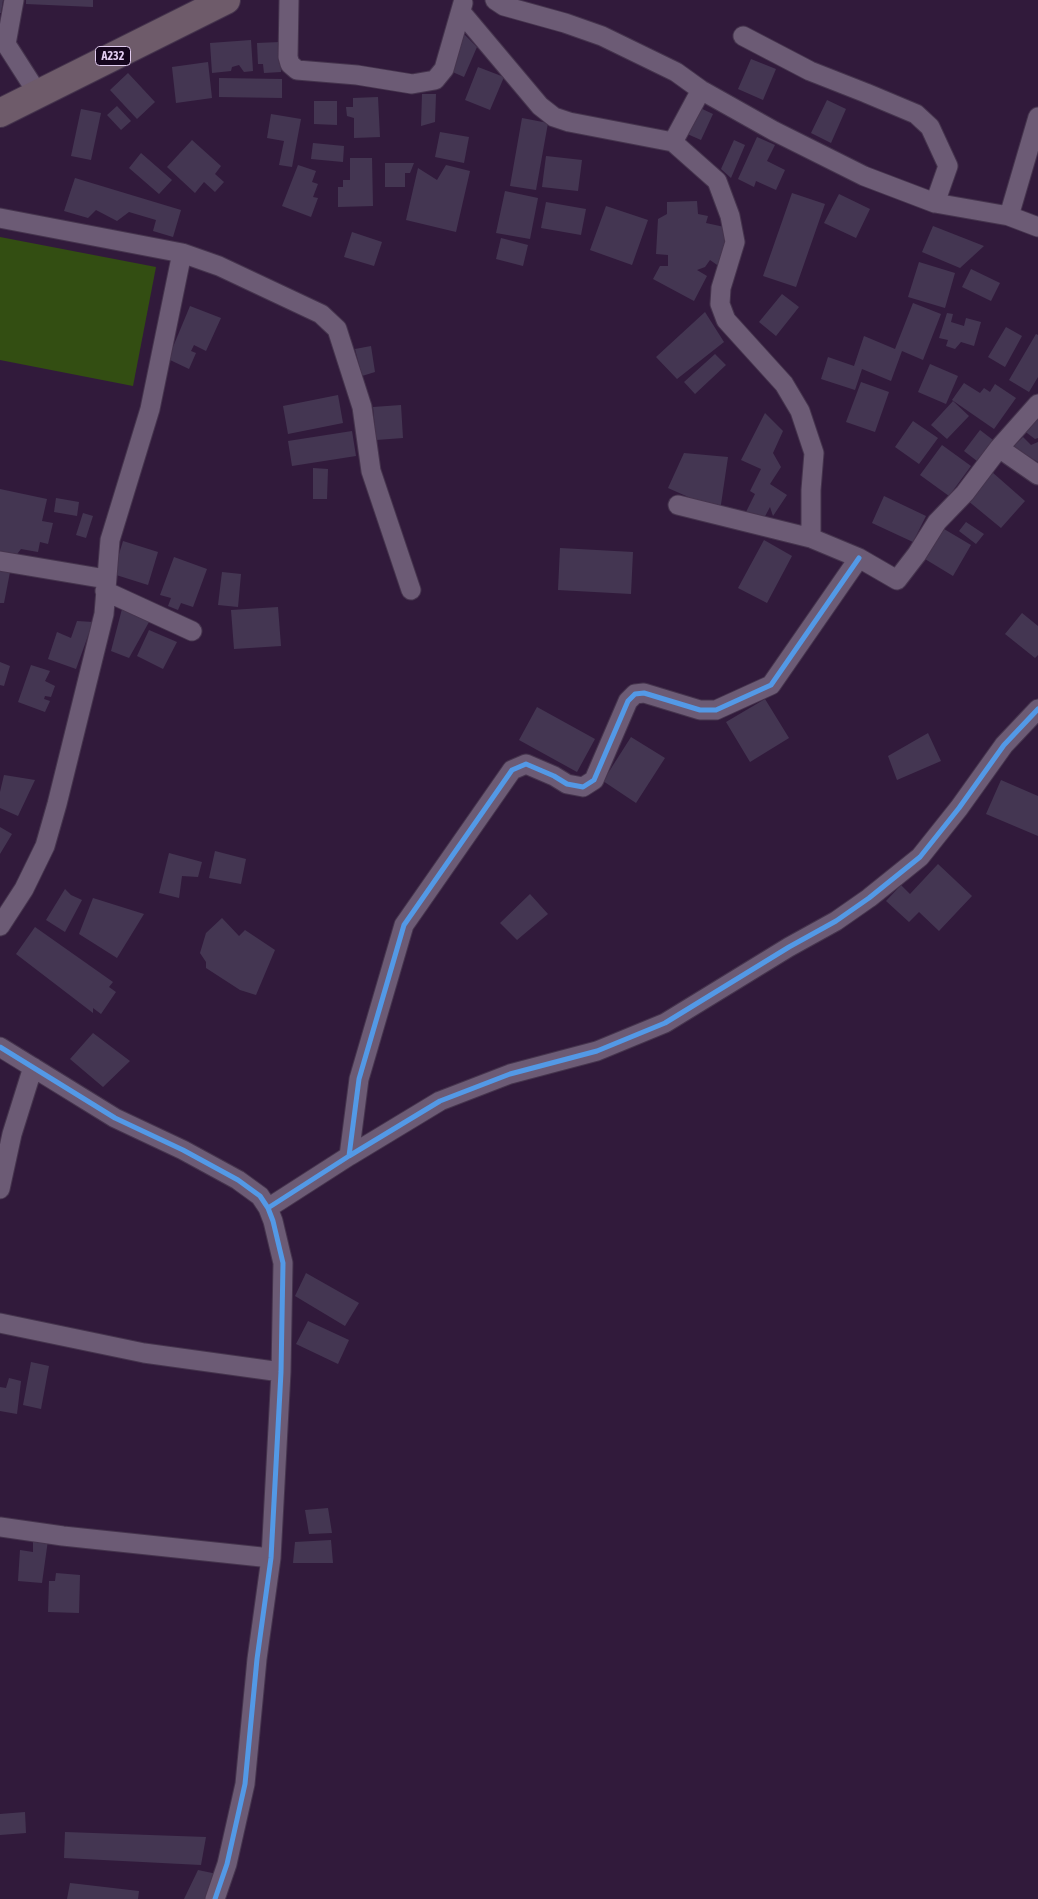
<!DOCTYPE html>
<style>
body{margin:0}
canvas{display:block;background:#311a3b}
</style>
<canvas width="1038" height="1899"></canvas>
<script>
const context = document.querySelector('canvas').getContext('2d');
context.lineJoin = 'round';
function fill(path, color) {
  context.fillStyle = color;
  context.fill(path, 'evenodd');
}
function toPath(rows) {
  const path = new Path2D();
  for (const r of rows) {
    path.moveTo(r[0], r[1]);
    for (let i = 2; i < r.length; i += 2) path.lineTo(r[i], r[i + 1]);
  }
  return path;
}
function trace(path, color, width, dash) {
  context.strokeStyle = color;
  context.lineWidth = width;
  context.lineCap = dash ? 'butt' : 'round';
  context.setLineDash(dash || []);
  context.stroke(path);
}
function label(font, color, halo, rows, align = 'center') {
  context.font = font + ' "Asap Condensed",sans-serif';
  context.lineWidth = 4;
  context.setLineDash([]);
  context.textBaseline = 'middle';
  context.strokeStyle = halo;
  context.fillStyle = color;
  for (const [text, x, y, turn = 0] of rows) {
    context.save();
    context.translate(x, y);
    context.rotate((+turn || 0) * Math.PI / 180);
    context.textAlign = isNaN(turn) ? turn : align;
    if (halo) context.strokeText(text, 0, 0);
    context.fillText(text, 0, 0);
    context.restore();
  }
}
fill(toPath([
 [0,237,156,267,133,386,0,360]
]), '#334e12');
fill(toPath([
 [0,0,3,0,1,13,0,13],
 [26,0,93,0,93,7,26,4],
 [464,34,477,47,464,77,448,70],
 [251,40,253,71,244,72,239,65,232,67,231,71,212,73,210,43],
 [280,42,281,72,264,73,263,64,258,64,257,43],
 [751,59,776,69,763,100,738,89],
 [208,62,212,98,176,103,172,67],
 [478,67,504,77,490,110,465,100],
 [128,73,155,102,137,119,110,90],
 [219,78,282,79,282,98,219,97],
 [422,94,436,94,435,122,421,126],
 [378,97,380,137,354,138,354,118,347,116,346,107,353,107,353,98],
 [827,100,846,109,831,143,811,133],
 [314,101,337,101,337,125,314,124],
 [117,106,131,121,121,130,107,115],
 [698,107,713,114,701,140,685,133],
 [81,109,101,113,91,160,71,156],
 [271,114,301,119,292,167,279,165,284,141,267,138],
 [522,118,548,123,536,190,510,186],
 [440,132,469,137,464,163,435,157],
 [757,137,775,145,767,161,785,170,776,190,756,181,754,187,738,179],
 [192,140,221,166,215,174,224,182,215,192,204,182,195,193,167,167],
 [734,140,745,145,731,178,721,169],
 [313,143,344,146,343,162,311,159],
 [141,153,172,180,159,194,129,168],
 [546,156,582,160,578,191,542,187],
 [350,158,372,158,373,206,338,207,338,187,343,187,343,180,350,180],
 [385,163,414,163,410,173,405,173,405,187,385,187],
 [298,165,316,171,312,182,318,184,313,197,318,198,311,217,282,206],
 [446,165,470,171,456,232,406,220,418,168,437,180],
 [75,178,181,210,173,237,153,231,156,220,129,212,117,221,96,210,88,218,64,211],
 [505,191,538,198,530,239,496,233],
 [792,193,825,204,796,287,763,276],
 [839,194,870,209,856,238,824,223],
 [697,201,698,214,708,216,706,223,729,228,720,267,710,260,705,267,697,270,707,276,694,301,653,279,660,266,668,266,668,255,656,254,658,219,667,214,667,202],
 [546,202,586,209,581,235,541,228],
 [606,206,648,220,632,265,590,250],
 [933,226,984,246,960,268,922,252],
 [352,232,382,242,374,266,344,257],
 [501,238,528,245,523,266,496,259],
 [919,262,955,273,945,308,908,297],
 [971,269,1000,283,991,301,962,287],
 [782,294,799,307,776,336,759,322],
 [913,303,941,314,923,360,902,351,891,381,862,369,855,390,821,379,828,357,854,366,864,336,895,349],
 [190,306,221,318,206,351,194,345,191,351,196,353,189,369,168,359],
 [705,312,724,342,677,379,656,357],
 [947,313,953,314,951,322,964,326,966,318,981,322,974,346,961,342,955,349,946,346,948,340,939,338],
 [1006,327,1022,336,1005,367,988,357],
 [1036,334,1038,335,1038,377,1029,392,1009,380],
 [371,346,375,372,362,376,355,349],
 [715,354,726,365,695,394,684,382],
 [930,364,958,376,946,404,918,392],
 [861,382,889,392,875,432,846,422],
 [964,383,980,393,984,388,990,392,995,384,1016,398,994,429,952,400],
 [338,395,343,423,288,434,283,406],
 [953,401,969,416,947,439,931,425],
 [401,405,403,438,376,440,373,407],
 [1038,411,1038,438,1035,439,1023,430],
 [765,413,783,431,773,453,781,467,770,484,787,495,773,516,770,507,763,520,746,512,755,494,750,491,761,469,741,460],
 [913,421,938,438,919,464,895,447],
 [980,430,993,440,977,461,964,451],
 [352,431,356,456,292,466,288,441],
 [1023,437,1031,445,1038,442,1038,462,1013,447],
 [942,445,971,466,949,496,920,475],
 [684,453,728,457,720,511,668,488],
 [313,468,328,469,327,499,313,499],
 [992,472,1025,501,1001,528,967,500],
 [0,489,47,499,42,521,53,523,48,544,40,542,38,552,21,549,14,558,0,555],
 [884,496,926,516,913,542,872,523],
 [56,498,79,502,77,516,54,512],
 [83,513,93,516,86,538,76,535],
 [966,522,984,534,976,544,959,531],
 [944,529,971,545,953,576,925,559],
 [764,540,792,556,767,603,738,588],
 [123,541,158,552,148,585,113,574],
 [560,548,633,552,631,594,558,590],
 [174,557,207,569,193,607,181,603,178,610,168,606,171,598,160,595],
 [0,571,10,572,4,603,0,603],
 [222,572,241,574,238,607,218,605],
 [278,607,281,646,234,649,231,610],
 [122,609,149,622,129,658,111,651],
 [1022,613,1038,626,1038,655,1035,658,1005,634],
 [77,621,93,622,76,669,48,659,57,632,71,638],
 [149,630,177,642,163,669,137,656],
 [0,662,10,666,4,686,0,685],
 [31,665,50,671,45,681,55,686,51,697,45,696,44,699,50,701,45,712,18,702],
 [765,699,789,738,750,762,726,722],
 [537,707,595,739,577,772,519,740],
 [928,733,941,761,897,780,888,756],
 [631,737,665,758,636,803,603,781],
 [4,775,35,780,18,816,0,808,0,792],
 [1001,780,1038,796,1038,836,986,814],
 [0,827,12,834,0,854],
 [215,851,246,859,241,884,209,878],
 [169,853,202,862,198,877,182,876,179,898,159,893],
 [938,864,972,896,939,931,919,912,909,922,886,901,901,885,910,894],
 [65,889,71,895,82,900,65,932,46,920],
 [530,894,548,914,517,940,500,923],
 [93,898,144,914,117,958,79,934],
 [222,918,239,936,245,930,275,950,256,995,240,990,206,968,206,962,200,953,206,933],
 [35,927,113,982,109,987,116,992,101,1014,93,1008,93,1013,16,954],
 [93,1033,130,1061,103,1087,70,1059],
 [306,1273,359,1303,345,1326,295,1296],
 [308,1321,349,1340,338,1364,296,1344],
 [31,1362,49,1366,41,1409,23,1405],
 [9,1378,21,1381,17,1414,0,1411,0,1387,6,1388],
 [328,1508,332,1533,309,1534,305,1510],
 [33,1540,48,1540,42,1583,18,1581,20,1550,33,1552],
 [331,1540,333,1563,293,1563,295,1542],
 [56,1573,80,1575,79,1613,48,1612,49,1581,55,1581],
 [25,1812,26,1833,0,1835,0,1814],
 [65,1832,206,1837,201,1865,64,1858],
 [198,1870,217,1874,206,1899,184,1899],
 [70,1883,139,1891,138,1899,67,1899]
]), '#443652');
const street = toPath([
 [14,0,6,44,38,94],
 [289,0,288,57,290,64,297,70,357,75,412,84,435,80,444,69,463,3],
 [495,0,504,6,565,23,602,36,676,72,701,90,774,131,864,176,935,203,1009,216,1038,227],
 [461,12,540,106,554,117,569,122,673,142,717,181,730,216,735,242,721,288,720,304,726,320,784,384,800,411,814,453,811,490,811,538],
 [743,36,810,71,866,93,916,114,930,127,948,166,935,203],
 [673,142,701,90],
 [1009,216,1038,117],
 [0,218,182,253,219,266,321,314,337,329,362,407,371,471,411,590],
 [999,448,1038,475],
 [678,505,811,538,859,558,897,580,917,554,937,522,965,493,999,448,1038,404],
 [0,561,106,579],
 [105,591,192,631],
 [0,926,24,889,45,846,57,804,104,614,110,540,150,409,182,253],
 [0,1047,115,1118,183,1150,238,1180,260,1196,268,1208,273,1221,283,1263,281,1372,271,1558,257,1659,245,1784,227,1864,215,1899],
 [349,1156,359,1079,404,925,512,770,526,764,554,776,567,784,583,787,594,780,628,701,635,694,644,693,700,710,716,710,771,685,859,558],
 [0,1189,12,1134,33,1067],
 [268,1208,349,1156,440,1101,510,1074,597,1051,665,1023,789,947,836,921,869,898,920,857,959,808,1004,745,1038,709],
 [0,1323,144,1353,281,1372],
 [0,1527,63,1536,271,1558]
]);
const primary = toPath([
 [0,113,226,0]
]);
trace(street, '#45344d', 21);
trace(primary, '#45344d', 30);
trace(street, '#6c5b75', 19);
trace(primary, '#6e5b6a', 28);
trace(toPath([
 [0,1047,115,1118,183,1150,238,1180,260,1196,268,1208,273,1221,283,1263,281,1372,271,1558,257,1659,245,1784,227,1864,215,1899],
 [349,1156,359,1079,404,925,512,770,526,764,554,776,567,784,583,787,594,780,628,701,635,694,644,693,700,710,716,710,771,685,859,558],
 [268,1208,349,1156,440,1101,510,1074,597,1051,665,1023,789,947,836,921,869,898,920,857,959,808,1004,745,1038,709]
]), '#5399e6', 5);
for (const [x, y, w] of [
 [113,56,35]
]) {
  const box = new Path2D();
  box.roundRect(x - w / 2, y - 9.5, w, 19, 4);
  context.fillStyle = '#16061e';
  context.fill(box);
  trace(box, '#e2ccf0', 1);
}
label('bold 12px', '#e2ccf0', null, [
 ["A232",113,56]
]);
</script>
